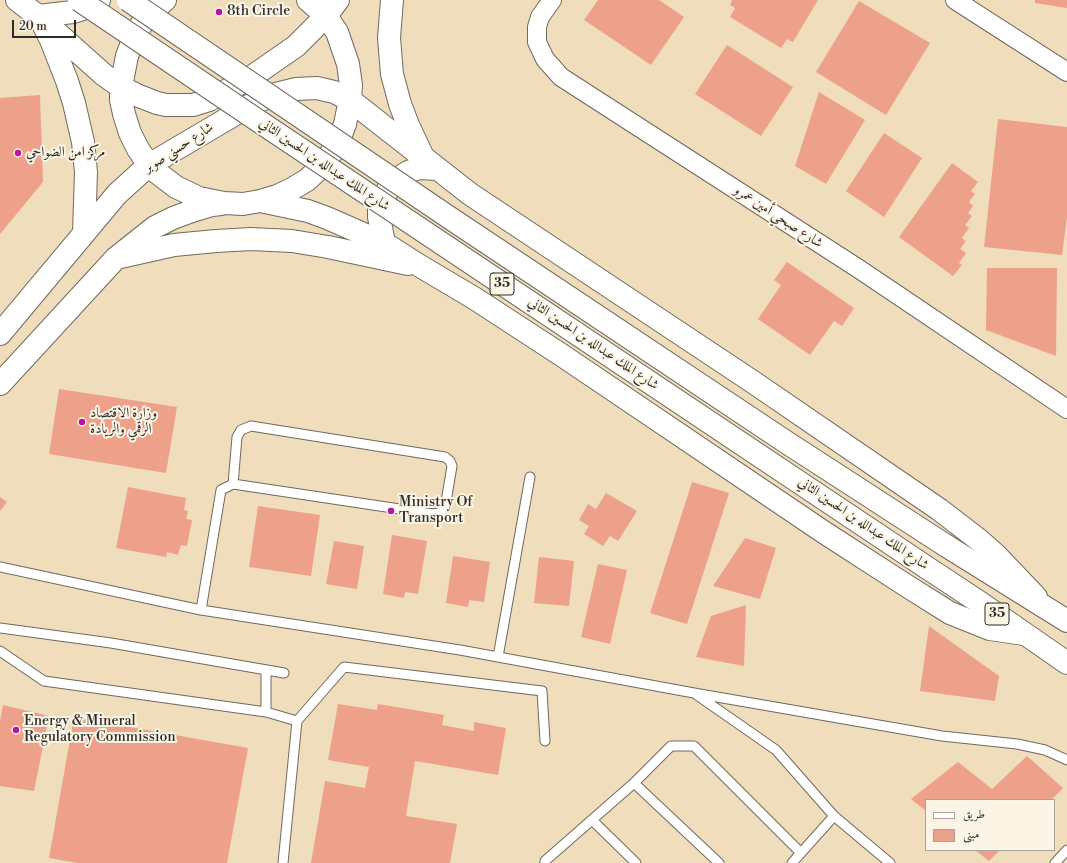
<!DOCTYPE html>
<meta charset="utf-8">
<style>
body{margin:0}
#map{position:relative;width:1067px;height:863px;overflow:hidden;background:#f0ddbc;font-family:"Libre Bodoni",Amiri,serif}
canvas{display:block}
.legend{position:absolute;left:925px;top:799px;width:130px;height:52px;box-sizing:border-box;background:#fcf5e5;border:1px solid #a8a49b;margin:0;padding:5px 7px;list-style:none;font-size:12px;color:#2b2b2b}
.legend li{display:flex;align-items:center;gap:8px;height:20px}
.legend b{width:20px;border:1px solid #a8a49b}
.scale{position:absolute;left:12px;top:20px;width:64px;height:18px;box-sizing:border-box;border:2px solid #2b2b2b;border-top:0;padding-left:5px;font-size:12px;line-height:14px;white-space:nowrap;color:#2b2b2b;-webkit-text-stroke:3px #fcf5e5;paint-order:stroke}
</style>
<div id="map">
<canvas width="1067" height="863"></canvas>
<ul class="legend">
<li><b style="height:5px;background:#fff"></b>طريق</li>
<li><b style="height:11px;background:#eda18b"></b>مبنى</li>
</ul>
<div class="scale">20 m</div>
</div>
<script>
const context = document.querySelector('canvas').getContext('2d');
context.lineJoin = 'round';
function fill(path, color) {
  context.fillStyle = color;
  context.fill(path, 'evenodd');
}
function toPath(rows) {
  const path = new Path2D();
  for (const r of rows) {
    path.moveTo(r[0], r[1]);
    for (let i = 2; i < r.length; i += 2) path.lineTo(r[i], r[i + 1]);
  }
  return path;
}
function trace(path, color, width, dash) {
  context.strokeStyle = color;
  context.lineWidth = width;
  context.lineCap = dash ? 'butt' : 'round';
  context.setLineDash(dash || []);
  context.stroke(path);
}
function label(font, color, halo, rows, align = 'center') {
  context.font = font + ' "Libre Bodoni",Amiri,serif';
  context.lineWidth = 4;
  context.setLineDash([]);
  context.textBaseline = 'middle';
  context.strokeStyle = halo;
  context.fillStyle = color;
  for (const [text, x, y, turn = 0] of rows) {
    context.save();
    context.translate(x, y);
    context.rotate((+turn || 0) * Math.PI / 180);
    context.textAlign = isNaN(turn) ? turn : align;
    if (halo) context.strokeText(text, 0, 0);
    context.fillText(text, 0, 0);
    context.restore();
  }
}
fill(toPath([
 [598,0,659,0,684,17,651,65,584,20],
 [732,0,818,0,793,42,787,39,781,48,730,17,735,8,730,5],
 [1035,0,1067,0,1067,8,1035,3],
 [859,1,930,43,886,115,816,72],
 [727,45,793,87,761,136,695,94],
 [819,92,865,120,826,184,795,166],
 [40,95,43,182,0,234,0,98],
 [998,119,1067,127,1067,217,1062,255,984,247],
 [884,133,922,158,884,217,846,191],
 [952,163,978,182,971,191,975,194,969,202,973,206,968,213,972,216,965,225,969,228,962,238,966,241,960,249,966,253,959,263,962,265,953,276,899,237],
 [787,262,854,308,842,326,834,321,810,355,758,319,781,285,774,280],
 [987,268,1057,268,1056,356,986,330],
 [59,389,177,407,166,473,49,454],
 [692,482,729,493,687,624,650,613],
 [128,487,186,498,184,510,188,511,186,519,192,520,187,546,181,545,178,555,167,552,166,557,116,548],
 [606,493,637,511,618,541,610,536,603,546,584,534,589,526,579,520,588,504,596,509],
 [0,497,7,502,0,511],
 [258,506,320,515,311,576,249,567],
 [392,535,427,541,418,594,405,592,404,598,383,594],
 [745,538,776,548,760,599,713,586],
 [334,541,364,546,357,589,326,584],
 [453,556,490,562,484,602,469,600,468,607,446,603],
 [539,557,574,561,569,606,534,603],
 [598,564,627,570,610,644,581,637],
 [746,605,744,666,696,657,711,616],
 [929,626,999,676,995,701,920,691],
 [338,704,377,710,378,704,444,715,442,725,474,731,474,722,506,728,498,775,415,761,406,816,457,824,450,863,311,863,325,781,365,788,369,767,328,760],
 [3,705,49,716,34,791,0,786,0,721],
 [74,717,248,748,227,863,78,863,49,858],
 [1027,756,1063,788,1051,800,926,800,926,811,911,799,958,762,992,789],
 [975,850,1000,850,989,861]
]), '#eda18b');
const service = toPath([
 [251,426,445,457,450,461,452,466,445,508,439,513,433,514,233,484,237,437,241,430,251,426],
 [0,567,201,610,460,650,694,693,942,736,1017,744,1045,750,1067,760],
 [201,610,221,490,233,484],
 [0,628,111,643,284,673],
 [0,651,44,681,266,712,297,721,283,863],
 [498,657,530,477],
 [697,695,776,750,834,816,890,863],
 [266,712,266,670],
 [297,721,344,667,542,691,545,741],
 [634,783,719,863],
 [592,820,636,863],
 [545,863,545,861,634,783,671,746,694,746,801,853],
 [792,863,834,816],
 [1055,863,1067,850]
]);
const minor = toPath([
 [552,0,540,17,537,27,537,42,545,59,561,77,859,269,1067,409],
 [955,0,1067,72]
]);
const secondary = toPath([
 [17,0,38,16,104,75,121,87,139,96,157,103,166,105,193,105,209,100,250,78,296,46,326,16],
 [165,0,152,12,141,25,133,40,127,56,121,87,121,100,124,114,130,133,138,149,149,165,155,171,176,187,199,198,224,203,243,204,260,201,277,196,292,189,307,180,320,168,330,155,339,140,345,124,350,100,351,85,348,64,337,32,326,16,308,0],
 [38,16,73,12,86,8,99,0],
 [44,26,51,40,67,81,74,103,83,142,86,172,84,233],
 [260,201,308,211,327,218,384,243,420,266,474,298,563,356,825,533,907,586,950,613,990,629,1024,634],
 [384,243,379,217,379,207,383,198,389,188,397,179,408,172,419,168,438,169],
 [116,258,174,245,216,241,251,239,292,241,328,247,408,264],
 [0,334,117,194,149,165,254,103,276,94,296,89,317,88,334,92,350,100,470,194,753,382,940,510,979,540,996,555,1036,597],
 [0,384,116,258,155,227,173,218,192,211,212,205,221,204]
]);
const primary = toPath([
 [392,0,389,38,392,74,400,104,408,125,423,157],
 [326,16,338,0]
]);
const trunk = toPath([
 [945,545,1067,621],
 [926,567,982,604,1067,663]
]);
trace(service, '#70695e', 11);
trace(minor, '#70695e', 20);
trace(secondary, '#70695e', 24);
trace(primary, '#70695e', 24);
trace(trunk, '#70695e', 24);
trace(service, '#fff', 9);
trace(minor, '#fff', 18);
trace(secondary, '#fff', 22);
trace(primary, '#fff', 22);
trace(trunk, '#fff', 22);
const trunkBridge = toPath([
 [79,0,266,126,926,567],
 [128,0,450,218,786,442,945,545]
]);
trace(trunkBridge, '#70695e', 24, []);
trace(trunkBridge, '#fff', 22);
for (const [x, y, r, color] of [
 [219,12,4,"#b5179e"],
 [18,153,4,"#b5179e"],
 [82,422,4,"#b5179e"],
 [391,511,4,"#b5179e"],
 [16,730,4,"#b5179e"]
]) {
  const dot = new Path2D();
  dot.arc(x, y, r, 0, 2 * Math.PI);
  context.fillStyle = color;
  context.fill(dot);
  trace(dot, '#fcf5e5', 1.5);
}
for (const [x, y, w] of [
 [502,284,24],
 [997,614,24]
]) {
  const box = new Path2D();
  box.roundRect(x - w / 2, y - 11, w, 22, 3);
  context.fillStyle = '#fcf5e5';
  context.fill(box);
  trace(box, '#2b2b2b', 1);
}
label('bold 13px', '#2b2b2b', null, [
 ["35",502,284],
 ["35",997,614]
]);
label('14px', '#2b2b2b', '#fcf5e5', [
 ["8th Circle",227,12],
 ["مركز امن الضواحي",26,153],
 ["وزارة الاقتصاد",90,414],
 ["الرقمي والريادة",90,430],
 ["Ministry Of",399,503],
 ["Transport",399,519],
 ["Energy & Mineral",24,722],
 ["Regulatory Commission",24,738]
], 'left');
label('14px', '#2b2b2b', '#fcf5e5', [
 ["شارع حسني صوبر",179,148,-33],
 ["شارع الملك عبدالله بن الحسين الثاني",324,165,34],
 ["شارع صبحي أمين عمرو",778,217,33],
 ["شارع الملك عبدالله بن الحسين الثاني",593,344,34],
 ["شارع الملك عبدالله بن الحسين الثاني",863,524,34]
]);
</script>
